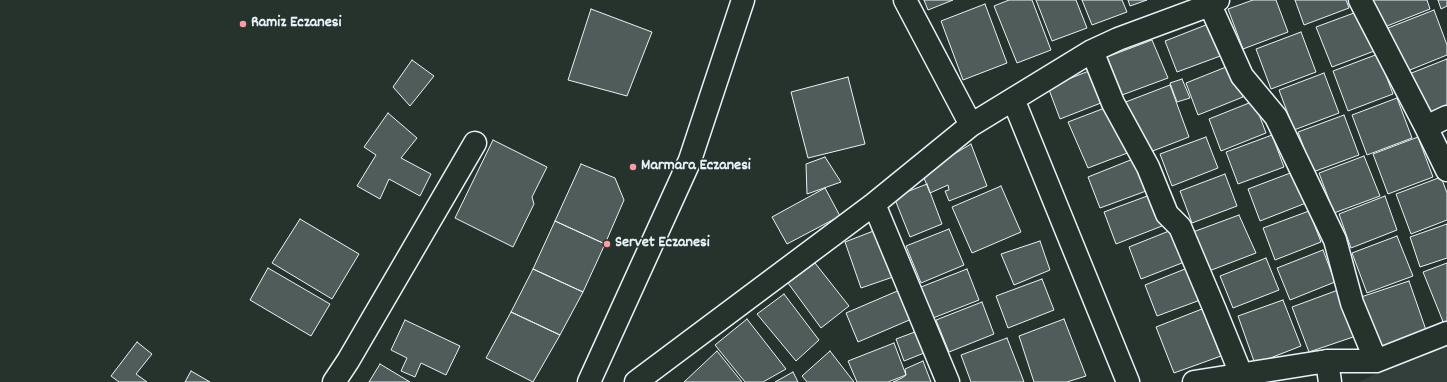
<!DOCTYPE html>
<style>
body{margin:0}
canvas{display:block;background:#26332d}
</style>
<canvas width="1447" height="382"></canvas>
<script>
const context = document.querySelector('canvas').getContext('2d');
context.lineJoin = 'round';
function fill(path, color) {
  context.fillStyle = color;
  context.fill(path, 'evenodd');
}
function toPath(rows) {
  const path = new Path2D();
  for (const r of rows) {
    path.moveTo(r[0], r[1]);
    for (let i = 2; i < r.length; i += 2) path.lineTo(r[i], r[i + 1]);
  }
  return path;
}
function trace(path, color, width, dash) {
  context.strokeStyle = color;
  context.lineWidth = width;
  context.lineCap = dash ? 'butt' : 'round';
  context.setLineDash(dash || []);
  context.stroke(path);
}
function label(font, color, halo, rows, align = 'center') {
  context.font = font + ' Dekko,sans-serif';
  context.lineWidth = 3;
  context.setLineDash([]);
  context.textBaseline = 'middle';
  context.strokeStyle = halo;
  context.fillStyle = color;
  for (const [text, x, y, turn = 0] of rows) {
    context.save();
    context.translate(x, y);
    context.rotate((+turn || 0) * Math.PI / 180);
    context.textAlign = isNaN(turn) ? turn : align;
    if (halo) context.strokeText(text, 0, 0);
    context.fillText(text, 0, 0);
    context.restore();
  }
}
fill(toPath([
 [1447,338,1447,382,1359,382]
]), '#333f3a');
const building = toPath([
 [924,0,953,0,928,10,924,0],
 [1009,0,1032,0,1051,50,1017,63,994,6,1009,0],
 [1036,0,1076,0,1087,28,1052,41,1036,0],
 [1082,0,1122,0,1127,12,1092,25,1082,0],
 [1128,0,1147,0,1130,6,1128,0],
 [1253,0,1276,0,1288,32,1243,49,1228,9,1253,0],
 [1295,0,1346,0,1349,8,1304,25,1295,0],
 [1373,0,1427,0,1430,9,1382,28,1373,0],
 [1438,0,1447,0,1447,6,1441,9,1438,0],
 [985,4,1007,63,963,80,941,21,985,4],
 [591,9,652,32,627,96,568,80,591,9],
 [1362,10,1377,50,1332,67,1316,27,1362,10],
 [1434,10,1447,45,1447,55,1405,72,1388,28,1434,10],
 [1211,23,1223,55,1177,72,1165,41,1211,23],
 [1301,32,1316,72,1271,89,1256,49,1301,32],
 [1152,40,1168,78,1122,95,1107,57,1152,40],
 [1378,54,1393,94,1348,111,1333,71,1378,54],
 [1447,59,1447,107,1425,116,1409,74,1447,59],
 [412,60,434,76,410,106,393,87,412,60],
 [1231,65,1243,97,1198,115,1186,83,1231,65],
 [1094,69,1106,101,1060,119,1048,87,1094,69],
 [1324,73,1339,113,1294,130,1279,90,1324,73],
 [848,77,865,144,808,158,791,92,848,77],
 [1182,79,1190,98,1177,102,1170,83,1182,79],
 [1170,85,1189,137,1145,154,1123,103,1170,85],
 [1397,98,1412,138,1367,155,1352,115,1397,98],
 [1254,101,1266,133,1221,151,1209,119,1254,101],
 [1110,106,1130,152,1088,168,1068,122,1110,106],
 [388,113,417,138,401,158,431,174,420,196,389,179,380,199,357,186,376,155,364,147,388,113],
 [1344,115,1359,155,1313,172,1298,132,1344,115],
 [1272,135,1284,167,1238,184,1226,152,1272,135],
 [1206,137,1218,168,1172,186,1160,154,1206,137],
 [1418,137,1433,177,1388,194,1373,154,1418,137],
 [493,140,547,167,532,197,534,204,513,247,455,218,493,140],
 [971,144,987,186,949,201,945,191,949,190,948,185,930,193,922,173,971,144],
 [1364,156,1380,196,1334,213,1319,173,1364,156],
 [825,157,841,182,807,194,806,164,825,157],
 [1133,159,1146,191,1100,208,1088,177,1133,159],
 [581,164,615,178,624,200,605,244,555,221,581,164],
 [1293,172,1306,203,1260,221,1248,189,1293,172],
 [1225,174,1237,206,1192,223,1180,191,1225,174],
 [1441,177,1447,193,1447,220,1411,234,1396,194,1441,177],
 [927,184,942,224,910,237,894,197,927,184],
 [1001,186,1021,232,972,253,952,207,1001,186],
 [825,188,840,216,787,244,772,217,825,188],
 [1150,195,1162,226,1116,244,1104,212,1150,195],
 [1385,196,1397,230,1351,248,1339,214,1385,196],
 [1309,211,1321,242,1275,260,1263,228,1309,211],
 [1239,215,1256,253,1209,271,1193,232,1239,215],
 [300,219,359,254,332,299,272,263,300,219],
 [555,221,605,244,583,292,533,269,555,221],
 [1447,224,1447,258,1420,267,1410,237,1447,224],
 [949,229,964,265,921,283,906,246,949,229],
 [1174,229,1187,261,1141,279,1129,247,1174,229],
 [876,230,893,277,861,288,845,242,876,230],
 [1397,236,1413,276,1367,293,1352,253,1397,236],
 [1040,241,1050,270,1014,285,1001,254,1040,241],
 [1323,250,1335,282,1290,300,1277,268,1323,250],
 [1266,258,1279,290,1233,308,1220,276,1266,258],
 [815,263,849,306,821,328,788,283,815,263],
 [1447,263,1447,323,1444,324,1423,272,1447,263],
 [1190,267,1203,299,1157,316,1145,285,1190,267],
 [268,268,330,304,311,336,250,300,268,268],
 [533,269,583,292,560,335,511,312,533,269],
 [967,269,979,300,933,318,921,287,967,269],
 [1042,279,1054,310,1008,328,996,296,1042,279],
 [1409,281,1426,330,1381,347,1361,297,1409,281],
 [902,289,914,318,858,342,846,313,902,289],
 [1338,290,1356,336,1309,352,1292,307,1338,290],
 [784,294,819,340,796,361,757,314,784,294],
 [1283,300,1301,346,1255,364,1238,316,1283,300],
 [982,302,994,334,949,352,936,320,982,302],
 [1202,309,1221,356,1174,373,1156,327,1202,309],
 [511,312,560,335,533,382,486,358,511,312],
 [747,319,786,369,763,382,745,382,715,345,747,319],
 [1064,319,1086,376,1067,382,1034,382,1019,336,1064,319],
 [405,320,460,346,446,375,421,363,415,377,401,371,407,358,391,350,405,320],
 [915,332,924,353,904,361,896,339,915,332],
 [1007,338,1024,382,971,382,961,355,1007,338],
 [137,342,152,354,136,374,147,382,119,382,111,376,137,342],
 [894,343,906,375,888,382,857,382,848,361,894,343],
 [717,351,742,382,684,382,717,351],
 [830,351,854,382,807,382,802,376,830,351],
 [923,361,931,382,893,382,902,378,906,375,905,369,923,361],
 [380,364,410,382,369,382,380,364],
 [191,371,210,382,185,382,191,371],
 [793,372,798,382,775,382,793,372]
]);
fill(building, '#505c59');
trace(building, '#e8f1f8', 1);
const minor = toPath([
 [905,0,971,125],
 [1360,0,1426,127,1447,170],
 [1210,5,1242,76,1276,117,1335,240,1352,303,1376,361],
 [1092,51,1113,103,1148,167,1167,214,1180,227,1215,310,1241,374],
 [1013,99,1128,382],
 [1426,127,1447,117],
 [874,204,948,382],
 [1327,361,1330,382],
 [334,382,348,361,475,143],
 [636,382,874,204,971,125,1092,51,1118,39,1210,5,1218,0],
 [1194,382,1327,361,1376,361,1447,333]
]);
const tertiary = toPath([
 [589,382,690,160,743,0]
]);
trace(minor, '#e8f1f8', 25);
trace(tertiary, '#e8f1f8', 25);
trace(minor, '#26332d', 22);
trace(tertiary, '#26332d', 22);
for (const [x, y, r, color] of [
 [243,24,4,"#ff9aa2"],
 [633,167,4,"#ff9aa2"],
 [607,244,4,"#ff9aa2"]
]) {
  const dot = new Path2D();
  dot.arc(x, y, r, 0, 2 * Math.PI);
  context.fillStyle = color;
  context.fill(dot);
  trace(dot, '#26332d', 1.5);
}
label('bold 16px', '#e8f1f8', '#26332d', [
 ["Ramiz Eczanesi",251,24],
 ["Marmara Eczanesi",641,167],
 ["Servet Eczanesi",615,244]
], 'left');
</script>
